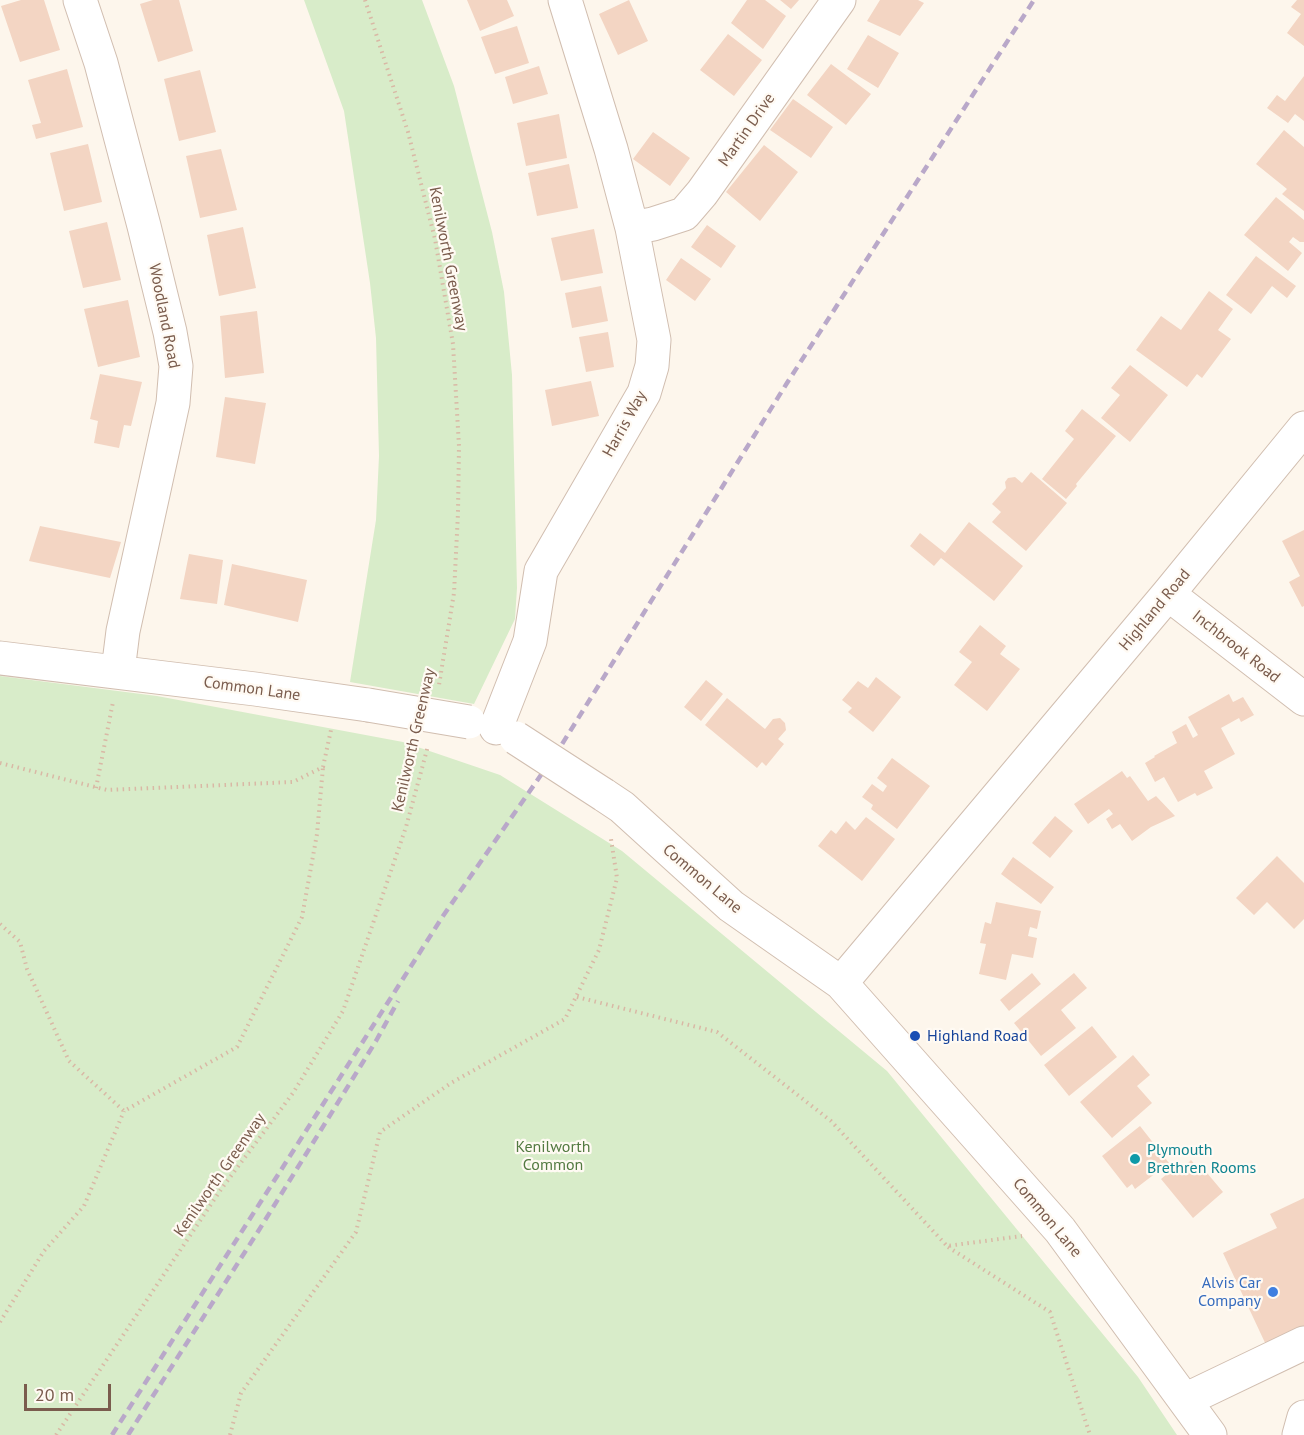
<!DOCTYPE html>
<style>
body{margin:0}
#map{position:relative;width:1304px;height:1435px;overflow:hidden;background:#fdf6ec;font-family:"PT Sans",sans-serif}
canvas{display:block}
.scale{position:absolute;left:24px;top:1384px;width:87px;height:27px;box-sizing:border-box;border:3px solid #7a5c4d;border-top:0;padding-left:8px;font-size:18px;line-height:21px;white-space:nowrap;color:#7a5c4d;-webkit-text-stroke:4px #fffaf3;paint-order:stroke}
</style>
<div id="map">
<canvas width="1304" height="1435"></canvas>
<div class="scale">20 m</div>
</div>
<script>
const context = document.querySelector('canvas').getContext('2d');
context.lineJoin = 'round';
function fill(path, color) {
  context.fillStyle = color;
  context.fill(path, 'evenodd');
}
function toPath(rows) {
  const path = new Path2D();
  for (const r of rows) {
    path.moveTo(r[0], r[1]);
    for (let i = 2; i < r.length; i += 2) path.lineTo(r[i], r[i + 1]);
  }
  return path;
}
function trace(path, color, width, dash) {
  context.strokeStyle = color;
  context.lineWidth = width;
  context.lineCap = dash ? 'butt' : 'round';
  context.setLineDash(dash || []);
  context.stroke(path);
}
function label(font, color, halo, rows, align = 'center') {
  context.font = font + ' "PT Sans",sans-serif';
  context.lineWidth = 4.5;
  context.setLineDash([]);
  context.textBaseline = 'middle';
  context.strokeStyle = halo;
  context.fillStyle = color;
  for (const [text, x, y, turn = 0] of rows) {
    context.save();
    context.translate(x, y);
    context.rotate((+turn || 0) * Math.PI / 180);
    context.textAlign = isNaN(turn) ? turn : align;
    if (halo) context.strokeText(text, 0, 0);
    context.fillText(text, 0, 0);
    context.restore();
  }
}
fill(toPath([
 [304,0,422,0,454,86,492,232,504,292,512,375,517,588,515,619,474,704,350,682,376,520,379,456,376,338,370,283,344,111],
 [0,676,157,696,403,742,500,775,622,851,887,1071,1138,1377,1177,1435,0,1435]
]), '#d8ecc9');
fill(toPath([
 [21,0,44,0,60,50,20,62,1,6],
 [153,0,179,0,193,51,158,62,140,4],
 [467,0,507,0,514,16,480,31],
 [629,0,648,41,618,55,599,14],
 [747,0,765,0,786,16,763,49,731,23],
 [780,0,799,0,791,9],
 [880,0,918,0,924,3,900,36,867,21],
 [1297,0,1304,0,1304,46,1287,33,1301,14,1291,7],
 [517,26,529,63,495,74,481,37],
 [728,34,762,60,734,96,700,70],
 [868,35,899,53,878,88,847,69],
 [831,64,871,94,846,125,807,95],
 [539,66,548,94,513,104,505,77],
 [67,69,83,127,36,139,32,125,41,123,28,80],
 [200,70,216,132,179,141,164,79],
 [1304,76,1304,121,1295,114,1288,123,1267,108,1277,95,1285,101],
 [793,99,833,127,811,158,770,130],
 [559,114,567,158,526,166,517,123],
 [1284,130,1304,147,1304,211,1282,194,1287,189,1256,164],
 [653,132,690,158,670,186,633,159],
 [88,144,102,202,64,211,50,153],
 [764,145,798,172,760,221,726,192],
 [221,149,237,210,200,218,186,156],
 [569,164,578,208,537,216,528,173],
 [1276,197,1304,220,1304,242,1300,242,1293,237,1289,242,1302,253,1288,271,1244,235],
 [107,222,121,280,83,288,69,231],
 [707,225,736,246,721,268,691,247],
 [243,227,256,288,219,296,207,235],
 [594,229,603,273,561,281,551,238],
 [1256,256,1296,286,1287,298,1272,286,1251,314,1226,295],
 [681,258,711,279,695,301,666,280],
 [601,286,608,321,572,328,565,293],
 [1209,291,1233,309,1218,330,1231,339,1202,378,1197,374,1187,387,1136,350,1161,316,1181,330],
 [128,300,140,357,98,367,84,309],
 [257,311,264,373,225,378,220,316],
 [608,332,614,367,586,372,579,337],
 [1130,365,1168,395,1130,442,1101,418,1120,395,1111,388],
 [100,374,142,382,131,426,124,425,119,448,94,443,98,421,90,419],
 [591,381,599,416,552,426,545,390],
 [225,397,266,403,255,464,216,457],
 [1082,409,1116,436,1076,484,1077,486,1066,499,1042,479,1074,439,1065,431],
 [1031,472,1067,503,1026,551,992,522,1001,512,992,504,1006,488,1005,482,1008,478,1015,477,1022,483],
 [969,522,1023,566,994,601,941,558,934,566,910,546,920,533,945,553],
 [40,526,121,542,110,578,29,561],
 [1304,530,1304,606,1302,607,1289,582,1300,576,1282,541],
 [189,554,223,560,217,604,180,599],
 [232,564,307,580,298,622,224,605],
 [980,625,1006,646,1000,654,1020,669,987,711,954,685,972,662,959,652],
 [876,677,901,697,873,732,848,712,852,708,842,700,858,681,868,688],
 [706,680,723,694,701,721,684,707],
 [1229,694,1233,702,1243,697,1254,715,1241,722,1239,718,1221,728,1235,754,1204,771,1213,788,1197,796,1195,793,1178,802,1164,777,1155,782,1145,763,1155,757,1154,756,1177,743,1172,732,1186,724,1193,738,1198,735,1188,717],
 [727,698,765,729,773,719,780,718,785,723,786,730,778,739,784,744,766,766,762,762,757,768,705,725],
 [892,758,930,786,897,829,871,809,873,805,862,797,872,784,883,792,887,786,877,778],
 [1122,771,1127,778,1130,776,1148,801,1156,796,1175,816,1151,827,1132,841,1120,824,1112,829,1106,819,1113,814,1109,809,1088,824,1074,804],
 [1055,816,1073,831,1050,858,1032,843],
 [866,817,895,839,862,881,818,846,831,830,836,834,846,821,855,830],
 [1277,856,1304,883,1304,919,1294,929,1267,902,1254,915,1236,898],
 [1013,857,1054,887,1041,904,1001,874],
 [996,902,1041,911,1037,929,1030,927,1028,936,1037,938,1033,958,1012,954,1006,980,979,974,986,944,980,943,985,922,991,924],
 [1032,973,1041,984,1009,1011,1000,1000],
 [1074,973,1087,988,1061,1010,1076,1028,1041,1056,1014,1023],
 [1092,1026,1117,1057,1069,1096,1044,1065],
 [1133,1055,1150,1075,1137,1086,1152,1103,1112,1138,1080,1102],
 [1140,1126,1169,1163,1135,1189,1132,1184,1127,1188,1102,1156],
 [1191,1160,1199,1169,1202,1167,1223,1192,1193,1218,1161,1179,1179,1164,1184,1167],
 [1304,1198,1304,1330,1267,1347,1223,1253,1277,1228,1270,1214]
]), '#f3d5c3');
const minor = toPath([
 [80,0,101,63,144,226,170,332,176,366,173,403,123,631,118,671],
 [632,228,653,224,684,214,702,193,839,0],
 [1168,594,1304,699],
 [0,658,255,689,368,705],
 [496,728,530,641,541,571,644,393,652,366,654,340,632,228,611,149,565,0],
 [604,795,622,807,731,906,841,983,1060,1230,1210,1435],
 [841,983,1168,594,1304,428],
 [1185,1400,1304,1343],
 [1299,1435,1304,1417]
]);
trace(minor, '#d1beb0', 35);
trace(toPath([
 [365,0,408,132,435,239,453,344,459,446,458,513,454,593,439,685],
 [0,763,107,790,293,782,323,767,331,730],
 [96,788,113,702],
 [0,924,20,942,27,969,69,1061,124,1111,237,1047,302,917,317,834,323,767],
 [577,997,717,1032,831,1121,947,1246,1022,1236],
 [948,1247,1050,1312,1090,1435],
 [0,1322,44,1251,84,1206,124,1111],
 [56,1435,222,1188,293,1093,343,1011,406,827,428,746],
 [230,1435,241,1393,356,1232,380,1132,451,1083,565,1019,599,950,617,878,611,839]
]), '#d9b8a5', 4, [1.5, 4.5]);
trace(minor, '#fff', 33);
trace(toPath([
 [112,1435,443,916,559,749,787,383,1034,0],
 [128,1435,259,1230,376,1041,398,1001]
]), '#b9a8c9', 4.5, [9, 6]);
const minorBridge = toPath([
 [368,705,469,722],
 [516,738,604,795]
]);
trace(minorBridge, '#d1beb0', 35, []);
trace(minorBridge, '#fff', 33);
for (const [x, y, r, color] of [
 [915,1036,6,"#1a4fb4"],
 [1135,1159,6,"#0f9aa8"],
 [1273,1292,6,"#3f7fe0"]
]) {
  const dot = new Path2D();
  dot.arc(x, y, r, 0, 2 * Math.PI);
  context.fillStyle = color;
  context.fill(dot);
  trace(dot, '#fffaf3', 2);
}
label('16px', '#7a5c4d', '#fffaf3', [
 ["Martin Drive",747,130,-55],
 ["Kenilworth Greenway",448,259,79],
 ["Woodland Road",164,316,79],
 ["Harris Way",625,424,-61],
 ["Highland Road",1155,610,-50],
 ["Inchbrook Road",1236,647,38],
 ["Common Lane",252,689,8],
 ["Kenilworth Greenway",414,740,-77],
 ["Common Lane",702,879,40],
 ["Kenilworth Greenway",220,1175,-55],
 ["Common Lane",1047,1218,50]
]);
label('16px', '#164399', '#fffaf3', [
 ["Highland Road",927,1036]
], 'left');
label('16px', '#537a41', '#fffaf3', [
 ["Kenilworth",553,1147],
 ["Common",553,1165]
]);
label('16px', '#0d838f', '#fffaf3', [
 ["Plymouth",1147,1150],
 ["Brethren Rooms",1147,1168]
], 'left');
label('16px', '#366cbe', '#fffaf3', [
 ["Alvis Car",1261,1283],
 ["Company",1261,1301]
], 'right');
</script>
